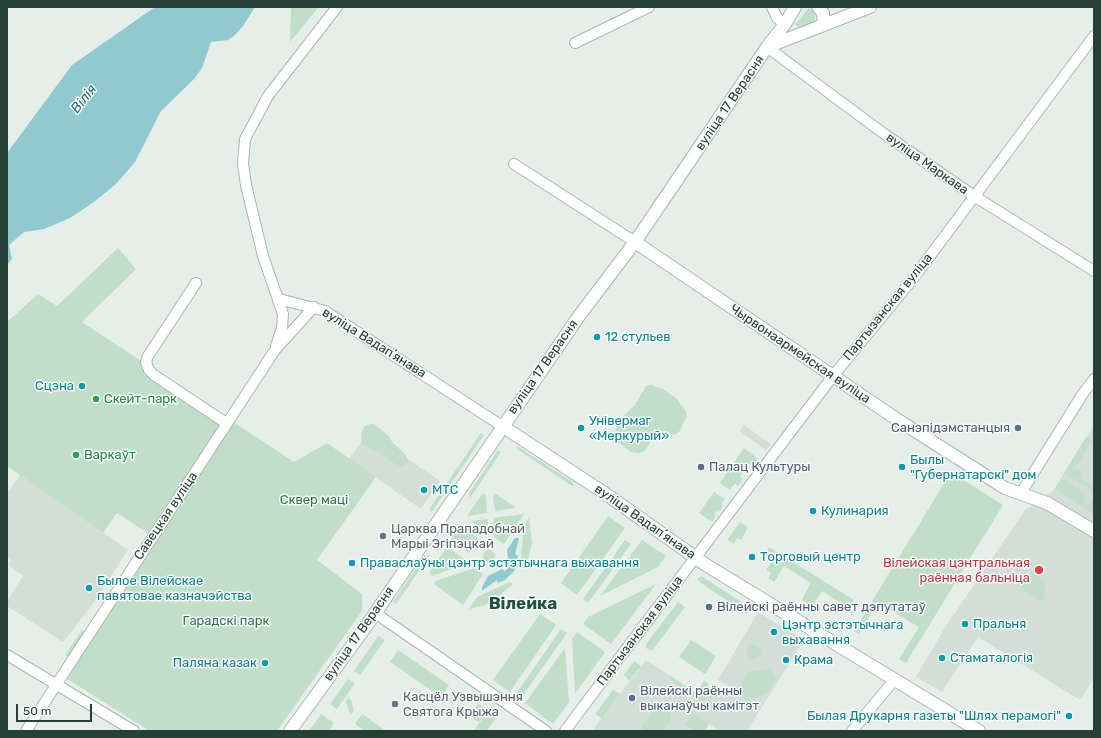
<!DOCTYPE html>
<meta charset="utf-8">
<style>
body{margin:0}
#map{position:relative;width:1101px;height:738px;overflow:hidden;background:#e6eeea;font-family:Rubik,sans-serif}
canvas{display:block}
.frame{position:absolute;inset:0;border:8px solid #264038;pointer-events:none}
.scale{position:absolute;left:16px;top:704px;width:76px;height:18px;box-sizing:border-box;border:2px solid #264038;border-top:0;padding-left:5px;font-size:12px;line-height:14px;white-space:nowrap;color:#264038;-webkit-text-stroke:3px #f7fbf9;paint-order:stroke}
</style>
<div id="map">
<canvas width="1101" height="738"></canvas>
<div class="frame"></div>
<div class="scale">50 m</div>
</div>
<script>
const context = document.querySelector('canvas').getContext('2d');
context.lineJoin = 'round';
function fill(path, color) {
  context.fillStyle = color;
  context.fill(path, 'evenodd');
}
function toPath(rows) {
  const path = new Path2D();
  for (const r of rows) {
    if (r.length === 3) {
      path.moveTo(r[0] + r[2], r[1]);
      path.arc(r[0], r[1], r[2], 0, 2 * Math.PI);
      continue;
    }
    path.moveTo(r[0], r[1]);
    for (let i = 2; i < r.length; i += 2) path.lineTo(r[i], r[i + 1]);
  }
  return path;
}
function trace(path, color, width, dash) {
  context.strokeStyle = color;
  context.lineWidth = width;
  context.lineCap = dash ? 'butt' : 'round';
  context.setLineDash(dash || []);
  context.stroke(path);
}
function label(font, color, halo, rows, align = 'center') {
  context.font = font + ' Rubik,sans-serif';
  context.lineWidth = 3;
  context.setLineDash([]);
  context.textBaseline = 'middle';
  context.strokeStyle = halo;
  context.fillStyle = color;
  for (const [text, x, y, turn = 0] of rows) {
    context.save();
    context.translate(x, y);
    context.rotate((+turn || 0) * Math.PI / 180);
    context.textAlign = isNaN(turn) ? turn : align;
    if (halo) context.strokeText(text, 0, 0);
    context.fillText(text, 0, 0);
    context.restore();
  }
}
fill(toPath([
 [744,425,771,444,766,450,740,431],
 [1094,425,1094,678,1080,700,978,637,942,692,916,677,944,629,1025,510,1053,491],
 [368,432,440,481,421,509,349,459],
 [20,475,128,550,90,608,63,642,7,606,7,601,23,576,8,565,11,560,7,557,7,494],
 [758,612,804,640,747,731,720,731,709,724,704,731,592,731,646,660,671,676,669,679,701,702,727,694,730,687,718,680]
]), '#d4ded9');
fill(toPath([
 [291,7,319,7,290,42],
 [809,8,814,12,815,20,811,25,799,28,795,24],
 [118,248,136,269,82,322,294,462,327,443,376,477,317,560,362,594,362,611,277,731,150,731,64,677,155,538,117,513,103,533,7,466,7,322,38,294,57,306],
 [651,385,663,389,676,398,686,411,687,416,679,432,674,435,663,432,658,434,652,439,645,451,638,453,631,452,613,438,620,419,635,405,646,386],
 [370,424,374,424,389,436,392,442,406,455,408,461,405,465,400,466,392,462,377,451,362,444,361,433,365,426],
 [481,433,484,435,431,513,430,508],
 [1086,437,1092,441,1075,468,1082,472,1079,478,1093,486,1094,485,1094,491,1064,473],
 [517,446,573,482,574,485,572,486,517,449],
 [744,448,758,459,753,465,749,463,740,477,743,479,738,486,735,483,730,490,720,483],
 [498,450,501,452,470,498,469,493],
 [951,472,1003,505,906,663,899,659,919,627,878,603,859,634,854,631],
 [1062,479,1084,492,1083,498,1085,504,1091,504,1092,500,1094,501,1094,514,1055,489],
 [714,492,725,499,721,504,723,506,719,512,717,511,714,514,716,516,712,522,699,513],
 [483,493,486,495,487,513,467,516],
 [496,494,516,508,495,511,493,497],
 [524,514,504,544,494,537,493,518],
 [608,516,625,528,577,595,561,583],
 [529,518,532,543,528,559,523,568,520,566,523,536,521,530],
 [488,519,488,534,471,521],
 [740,522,748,527,741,540,737,538,734,544,727,540],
 [463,527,479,539,472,544,469,553,451,540,455,534,457,535],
 [625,540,631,544,588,603,583,599],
 [642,540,666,556,658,567,600,596],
 [447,547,469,562,433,576,429,573],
 [769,547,854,600,849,608,822,591,811,608,802,599,811,583,784,566,774,582,768,578,771,573,766,570,773,560,765,555],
 [489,556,6],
 [430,555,396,604,393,602,424,556],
 [474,568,483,574,463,605,434,584,436,581],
 [1032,571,1044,580,1045,594,1043,602,1021,588],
 [701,576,748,606,747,614,701,583,697,579],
 [510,582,513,584,498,597,485,605,469,609,477,597],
 [656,584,611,644,583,624,588,617],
 [675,592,676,594,636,647,635,646],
 [678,602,685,607,652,651,646,648,646,644],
 [540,614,556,625,510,692,493,680],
 [561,629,567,633,521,698,516,694],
 [82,630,85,632,68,657,65,655],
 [577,632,605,652,575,694,572,639],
 [378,636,385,640,360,675,354,671],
 [691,640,716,656,705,674,679,657],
 [754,652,7],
 [565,648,569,702,553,724,525,703],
 [398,650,449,685,441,697,390,662],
 [634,661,641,666,629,681,624,675],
 [769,669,775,676,775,681,768,693,747,700,743,699,740,694,742,688,742,683,749,672],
 [671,676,696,693,704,681,709,684,707,686,716,691,718,688,727,694,701,702,669,679],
 [348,679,355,683,337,709,330,704],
 [457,690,470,699,449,701],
 [613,690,620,694,602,718,595,714],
 [348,698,351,700,354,710,352,714,349,711,346,701],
 [478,704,487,710,479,722,472,718,475,714,472,712],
 [660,706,671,714,671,719,662,731,644,731,642,730,642,725,656,707],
 [488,710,497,716,487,731,474,731],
 [321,714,334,723,329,731,309,731],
 [362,714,386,731,365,731,355,724],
 [694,714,709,724,704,731,695,731,685,724]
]), '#c1dec8');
fill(toPath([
 [155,7,255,7,243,26,235,35,228,40,211,42,202,68,194,79,161,111,135,162,116,184,94,202,70,218,44,229,24,232,9,245,12,259,7,265,7,153,72,65],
 [515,538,519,538,515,554,518,556,517,562,514,571,505,580,498,583,497,580,482,591,482,587,488,576,502,569,505,571,507,569,509,566,506,564,508,557,507,550]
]), '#92c8cf');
const minor = toPath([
 [772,7,777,18,785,24],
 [575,43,649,7],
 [767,47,883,133,974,196,1094,271],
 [514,164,635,242],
 [196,283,148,356,146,362,149,370,154,375,226,423],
 [279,299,325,311,502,426],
 [276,346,282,328,283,314,263,256,246,185,243,164,245,139,268,96,337,7],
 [1021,493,1082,395,1094,379],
 [375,613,546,731],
 [7,655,134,731],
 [26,731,275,350,314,307],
 [565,731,629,645,833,376,912,280,1094,36],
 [852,731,895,679]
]);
const tertiary = toPath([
 [502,426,603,492,706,565,979,731],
 [290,731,367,625,579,316,635,242]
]);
const secondary = toPath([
 [795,7,785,24,767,47,635,242,898,420,1005,488,1047,503,1094,531],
 [818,7,823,13,824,25],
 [767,47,870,7]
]);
trace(minor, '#a9b6b1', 12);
trace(tertiary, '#a9b6b1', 14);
trace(secondary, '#a5b9b2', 14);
trace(minor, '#fff', 10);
trace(tertiary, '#fff', 12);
trace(secondary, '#fff', 12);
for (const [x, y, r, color] of [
 [597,337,4,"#0f9aa8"],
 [82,386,4,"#0f9aa8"],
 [96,399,4,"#2e9e5b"],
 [581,428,4,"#0f9aa8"],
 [1018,428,4,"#5c6f8a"],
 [76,455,4,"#2e9e5b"],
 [701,467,4,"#5c6f8a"],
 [902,467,4,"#0f9aa8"],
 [424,490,4,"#0f9aa8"],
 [813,511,4,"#0f9aa8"],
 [383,536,4,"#6b7280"],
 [752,557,4,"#0f9aa8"],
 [352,563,4,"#0f9aa8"],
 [1039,570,5,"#e0444e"],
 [89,588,4,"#0f9aa8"],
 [709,607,4,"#5c6f8a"],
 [965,624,4,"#0f9aa8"],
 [774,632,4,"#0f9aa8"],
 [942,658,4,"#0f9aa8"],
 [786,660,4,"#0f9aa8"],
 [265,663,4,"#0f9aa8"],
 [632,698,4,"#5c6f8a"],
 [395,704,4,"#6b7280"],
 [1069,716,4,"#0f9aa8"]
]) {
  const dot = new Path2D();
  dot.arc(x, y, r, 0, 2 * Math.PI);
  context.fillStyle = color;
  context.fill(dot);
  trace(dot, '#f7fbf9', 1.5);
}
label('13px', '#264038', '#f7fbf9', [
 ["вуліца 17 Верасня",730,103,-56],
 ["вуліца Маркава",927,164,35],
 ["Партызанская вуліца",888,307,-51],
 ["вуліца Вадапʼянава",374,343,32],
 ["Чырвонаармейская вуліца",800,354,34],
 ["вуліца 17 Верасня",543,367,-55],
 ["Савецкая вуліца",166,516,-56],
 ["вуліца Вадапʼянава",645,522,35],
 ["Партызанская вуліца",640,631,-53],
 ["вуліца 17 Верасня",359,634,-55]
]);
label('13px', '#0d838f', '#f7fbf9', [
 ["12 стульев",605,337],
 ["Сцэна",74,386,"right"],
 ["Універмаг",589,421],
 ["«Меркурый»",589,436],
 ["Былы",910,460],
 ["\"Губернатарскі\" дом",910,475],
 ["МТС",432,490],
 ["Кулинария",821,511],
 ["Торговый центр",760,557],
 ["Праваслаўны цэнтр эстэтычнага выхавання",360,563],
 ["Былое Вілейскае",97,581],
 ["павятовае казначэйства",97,596],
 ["Пральня",973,624],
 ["Цэнтр эстэтычнага",782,625],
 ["выхавання",782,640],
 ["Стаматалогія",950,658],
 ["Крама",794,660],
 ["Паляна казак",257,663,"right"],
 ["Былая Друкарня газеты \"Шлях перамогі\"",1061,716,"right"]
], 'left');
label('13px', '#27864d', '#f7fbf9', [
 ["Скейт-парк",104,399],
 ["Варкаўт",84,455]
], 'left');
label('13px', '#4e5e75', '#f7fbf9', [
 ["Санэпідэмстанцыя",1010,428,"right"],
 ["Палац Культуры",709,467],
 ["Вілейскі раённы савет дэпутатаў",717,607],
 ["Вілейскі раённы",640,691],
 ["выканаўчы камітэт",640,706]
], 'left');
label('13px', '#32754a', '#f7fbf9', [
 ["Сквер маці",314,500],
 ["Гарадскі парк",226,621]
]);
label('13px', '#5b616d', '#f7fbf9', [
 ["Царква Прападобнай",391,529],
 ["Марыі Эгіпэцкай",391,544],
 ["Касцёл Узвышэння",403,697],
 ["Святога Крыжа",403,712]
], 'left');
label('13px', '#be3a42', '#f7fbf9', [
 ["Вілейская цэнтральная",1030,563],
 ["раённая бальніца",1030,578]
], 'right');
label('italic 14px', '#226d79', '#f7fbf9', [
 ["Вілія",84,99,-52]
]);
label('bold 17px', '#225144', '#f7fbf9', [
 ["Вілейка",523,604]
]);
</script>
